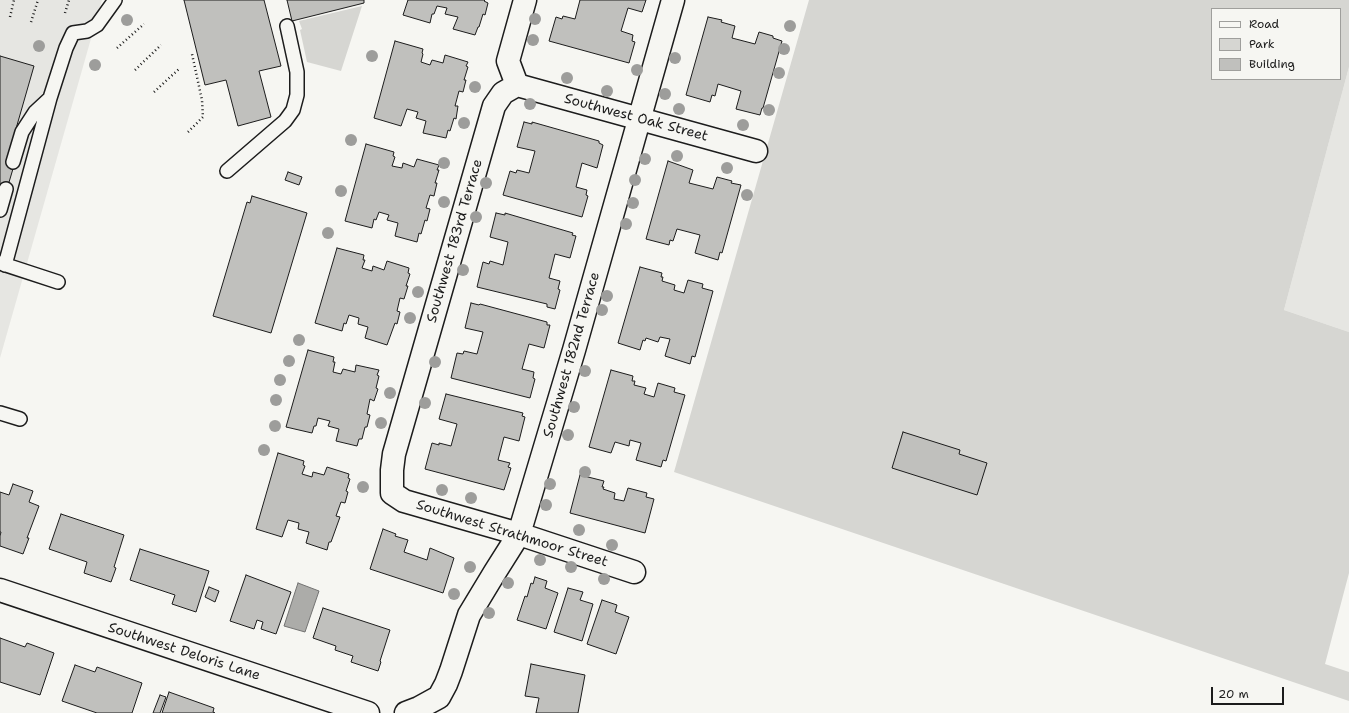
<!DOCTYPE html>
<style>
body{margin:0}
#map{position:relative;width:1349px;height:713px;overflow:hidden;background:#f6f6f2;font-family:"Shantell Sans",sans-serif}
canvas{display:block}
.legend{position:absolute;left:1211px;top:8px;width:130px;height:72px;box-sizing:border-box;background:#f6f6f2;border:1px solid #9f9f9c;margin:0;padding:5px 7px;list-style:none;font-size:12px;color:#1c1c1c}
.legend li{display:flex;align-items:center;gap:8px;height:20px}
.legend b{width:20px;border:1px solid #9f9f9c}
.scale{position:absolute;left:1211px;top:687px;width:73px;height:18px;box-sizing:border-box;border:2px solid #1c1c1c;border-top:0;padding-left:5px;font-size:12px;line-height:14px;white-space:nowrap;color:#1c1c1c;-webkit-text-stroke:3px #f6f6f2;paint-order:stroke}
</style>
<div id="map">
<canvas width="1349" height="713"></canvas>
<ul class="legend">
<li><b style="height:5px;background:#f6f6f2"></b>Road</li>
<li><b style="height:11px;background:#d6d6d2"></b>Park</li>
<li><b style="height:11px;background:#c0c0bd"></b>Building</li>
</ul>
<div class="scale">20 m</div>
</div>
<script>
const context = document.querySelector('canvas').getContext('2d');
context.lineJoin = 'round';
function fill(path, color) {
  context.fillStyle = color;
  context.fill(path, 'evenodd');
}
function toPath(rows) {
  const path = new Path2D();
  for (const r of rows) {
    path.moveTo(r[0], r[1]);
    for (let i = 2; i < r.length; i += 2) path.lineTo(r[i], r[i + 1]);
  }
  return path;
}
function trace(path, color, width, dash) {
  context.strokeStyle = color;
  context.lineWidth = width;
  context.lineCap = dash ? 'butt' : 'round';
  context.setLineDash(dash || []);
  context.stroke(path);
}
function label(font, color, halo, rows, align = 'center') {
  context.font = font + ' "Shantell Sans",sans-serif';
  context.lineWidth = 3;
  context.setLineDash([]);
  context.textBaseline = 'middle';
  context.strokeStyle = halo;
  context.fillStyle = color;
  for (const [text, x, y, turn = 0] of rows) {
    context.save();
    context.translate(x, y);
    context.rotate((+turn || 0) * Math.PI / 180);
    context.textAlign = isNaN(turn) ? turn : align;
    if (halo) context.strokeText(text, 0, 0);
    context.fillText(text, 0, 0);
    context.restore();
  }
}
fill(toPath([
 [0,0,102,0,0,358],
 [1349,67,1349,332,1284,310]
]), '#e6e6e2');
fill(toPath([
 [809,0,1349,0,1349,67,1284,310,1349,332,1349,573,1325,664,1349,672,1349,701,674,472],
 [1212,9,1340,9,1340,79,1212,79],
 [362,6,341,71,307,62,300,30,302,29,299,21]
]), '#d6d6d2');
const water = toPath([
 [298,583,319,591,305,632,284,626,298,583]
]);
fill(water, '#acaca9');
trace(water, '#727271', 1);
const building = toPath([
 [184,0,264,0,281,66,259,71,271,117,238,126,226,80,205,85,184,0],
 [287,0,364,0,364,3,292,21,287,0],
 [408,0,485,0,484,1,488,3,485,15,483,14,479,27,478,27,475,35,453,29,458,17,445,14,447,8,437,6,434,14,432,14,430,23,403,15,408,0],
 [580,0,646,0,642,12,628,8,621,31,633,35,632,41,635,42,629,63,549,41,556,17,562,19,563,16,575,19,580,0],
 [708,17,722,20,721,22,735,26,732,38,755,44,759,32,773,36,773,38,782,41,763,108,762,108,760,115,736,109,741,91,718,84,715,96,712,95,710,102,686,95,708,17],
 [395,41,423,49,422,53,423,54,421,62,430,65,432,60,443,63,445,55,468,62,466,66,468,67,464,80,466,80,463,92,459,91,455,106,458,106,456,119,454,118,450,131,448,130,446,138,423,133,426,121,416,118,418,112,407,109,401,126,374,118,395,41],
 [0,56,34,66,7,160,15,162,7,189,0,187,0,56],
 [524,122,532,124,532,122,599,141,599,143,603,145,597,168,582,163,576,187,587,190,586,195,588,196,582,217,503,195,510,171,516,173,517,170,529,173,535,151,517,147,524,122],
 [366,144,394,152,393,156,395,157,392,166,402,168,403,163,414,167,417,159,439,165,437,170,439,170,435,183,437,183,434,196,430,195,426,208,430,209,427,221,425,220,421,234,419,233,417,242,395,236,398,223,387,220,389,215,379,212,376,220,374,219,372,228,345,221,366,144],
 [668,161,693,170,689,183,713,189,717,177,732,181,731,183,741,185,722,253,720,252,718,260,695,253,700,235,677,229,673,241,670,240,669,245,646,239,668,161],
 [288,172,302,177,299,185,285,180,288,172],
 [252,196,307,213,271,333,213,316,247,202,250,203,252,196],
 [496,213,505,215,505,213,573,233,572,235,576,236,570,258,555,254,549,278,560,281,558,289,560,290,555,309,547,307,547,304,477,287,483,262,489,264,490,261,503,265,508,242,490,237,496,213],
 [337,248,364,255,363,260,365,260,362,268,372,271,373,266,384,270,387,261,409,268,408,273,410,274,406,286,408,286,404,299,400,298,397,311,400,312,397,324,395,323,387,345,365,338,368,327,358,324,359,318,349,315,346,324,344,323,342,331,315,323,337,248],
 [640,267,662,273,661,277,663,277,662,281,675,285,674,290,684,293,688,280,703,284,702,288,713,291,695,357,692,356,690,364,665,356,670,339,660,337,658,342,646,338,645,341,643,340,640,350,618,343,640,267],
 [471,303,479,305,480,304,547,322,547,325,550,325,544,348,529,344,522,369,534,372,533,378,535,379,530,398,451,378,457,353,463,354,464,351,477,354,483,332,465,328,471,303],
 [308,350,334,357,333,362,335,362,333,372,341,374,343,369,355,372,356,365,379,370,377,375,379,376,376,388,378,389,374,401,370,399,367,414,370,415,367,427,365,427,362,439,359,439,357,446,336,441,339,429,328,426,330,421,318,418,316,426,314,426,312,433,286,427,308,350],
 [611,370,633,376,632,381,635,381,634,385,646,388,644,394,654,397,658,383,675,388,674,392,685,395,666,461,663,460,661,467,636,460,641,443,630,440,629,446,615,442,611,453,589,447,611,370],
 [446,394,523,413,522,416,525,417,519,441,504,437,498,460,510,463,508,467,511,468,504,490,425,469,432,443,439,445,439,443,451,446,457,424,439,419,446,394],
 [903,432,960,450,959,454,987,463,977,495,892,468,903,432],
 [278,453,304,461,303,465,305,466,302,474,312,477,313,472,324,475,327,467,349,474,348,478,350,479,346,491,348,492,345,503,341,502,336,516,340,517,331,542,329,542,327,550,306,543,309,532,298,529,299,523,288,520,282,537,256,529,278,453],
 [580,475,604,481,602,487,604,487,603,489,615,493,614,499,624,501,628,488,647,493,646,497,654,499,645,533,570,513,580,475],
 [13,484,33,491,29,502,39,506,27,538,29,538,23,554,0,546,0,536,1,532,0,532,0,492,9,495,13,484],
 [61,514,124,535,114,567,116,568,111,582,84,573,87,562,49,549,61,514],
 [383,529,396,534,395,536,408,540,404,552,427,560,430,548,454,558,443,593,370,569,383,529],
 [140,549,209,571,196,612,172,604,175,595,130,580,140,549],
 [246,575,291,592,276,634,261,629,263,622,257,620,254,629,230,621,246,575],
 [535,577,547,581,545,588,558,593,546,629,517,620,525,596,527,597,531,583,533,584,535,577],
 [209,587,219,591,215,602,205,597,209,587],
 [568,588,583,592,580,600,593,604,582,641,554,632,568,588],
 [602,600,617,605,615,612,629,617,616,654,587,644,602,600],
 [323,608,390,630,380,661,381,662,378,671,351,662,353,656,335,650,336,646,313,638,323,608],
 [0,638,25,647,27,643,54,653,40,695,0,682,0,638],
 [531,664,585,675,578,713,536,713,539,698,525,696,531,664],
 [75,665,95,672,97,667,142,683,132,713,97,713,62,701,75,665],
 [169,692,214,708,213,712,215,713,162,713,169,692],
 [160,695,166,697,160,713,153,713,160,695]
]);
fill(building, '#c0c0bd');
trace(building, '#1c1c1c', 1);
const lane = toPath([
 [13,162,22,132,35,112,49,99],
 [227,171,285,121,293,110,297,95,297,72,287,26],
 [0,210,6,189],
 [0,263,58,282],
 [5,265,50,98,66,48,73,33,87,31,97,25,115,0],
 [0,413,20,419]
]);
const street = toPath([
 [525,0,508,61,517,85,503,93,494,106,394,454,392,470,392,493,404,501,519,534,634,572],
 [517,85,756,151],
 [0,590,368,713],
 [406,713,419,708,439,697,446,684,451,671,469,615,495,572,519,534,574,350,673,0]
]);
trace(lane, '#1c1c1c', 16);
trace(street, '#1c1c1c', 25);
trace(toPath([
 [65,13,69,0],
 [10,17,14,0],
 [31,22,38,0],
 [117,48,144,24],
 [135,70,161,45],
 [154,92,180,68],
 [188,132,203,117,202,100,192,54]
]), '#1c1c1c', 2.5, [1, 3]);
trace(lane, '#f6f6f2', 13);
trace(street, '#f6f6f2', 22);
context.fillStyle = '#9d9d9b';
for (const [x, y] of [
 [535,19],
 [127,20],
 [790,26],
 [533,40],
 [39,46],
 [784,49],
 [372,56],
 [675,58],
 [95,65],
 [637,70],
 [779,73],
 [567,78],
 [475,87],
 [607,91],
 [665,94],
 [530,104],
 [679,109],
 [769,110],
 [464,123],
 [743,125],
 [351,140],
 [677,156],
 [645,159],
 [444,163],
 [727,168],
 [635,180],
 [486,183],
 [341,191],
 [747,195],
 [444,202],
 [633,203],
 [476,217],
 [626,224],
 [328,233],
 [463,270],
 [418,292],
 [607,296],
 [602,310],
 [410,318],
 [299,340],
 [289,361],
 [435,362],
 [585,371],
 [280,380],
 [390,393],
 [276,400],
 [425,403],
 [574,407],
 [381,423],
 [275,426],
 [568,435],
 [264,450],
 [585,472],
 [550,484],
 [363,487],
 [442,490],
 [471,498],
 [546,505],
 [579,530],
 [612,545],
 [540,560],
 [470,567],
 [571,567],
 [604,579],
 [508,583],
 [454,594],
 [489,613]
]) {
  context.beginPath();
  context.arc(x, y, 6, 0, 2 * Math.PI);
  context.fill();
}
label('14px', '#1c1c1c', '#f6f6f2', [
 ["Southwest Oak Street",636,118,15],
 ["Southwest 183rd Terrace",455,241,-74],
 ["Southwest 182nd Terrace",572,355,-74],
 ["Southwest Strathmoor Street",512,534,17],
 ["Southwest Deloris Lane",184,652,18]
]);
</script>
